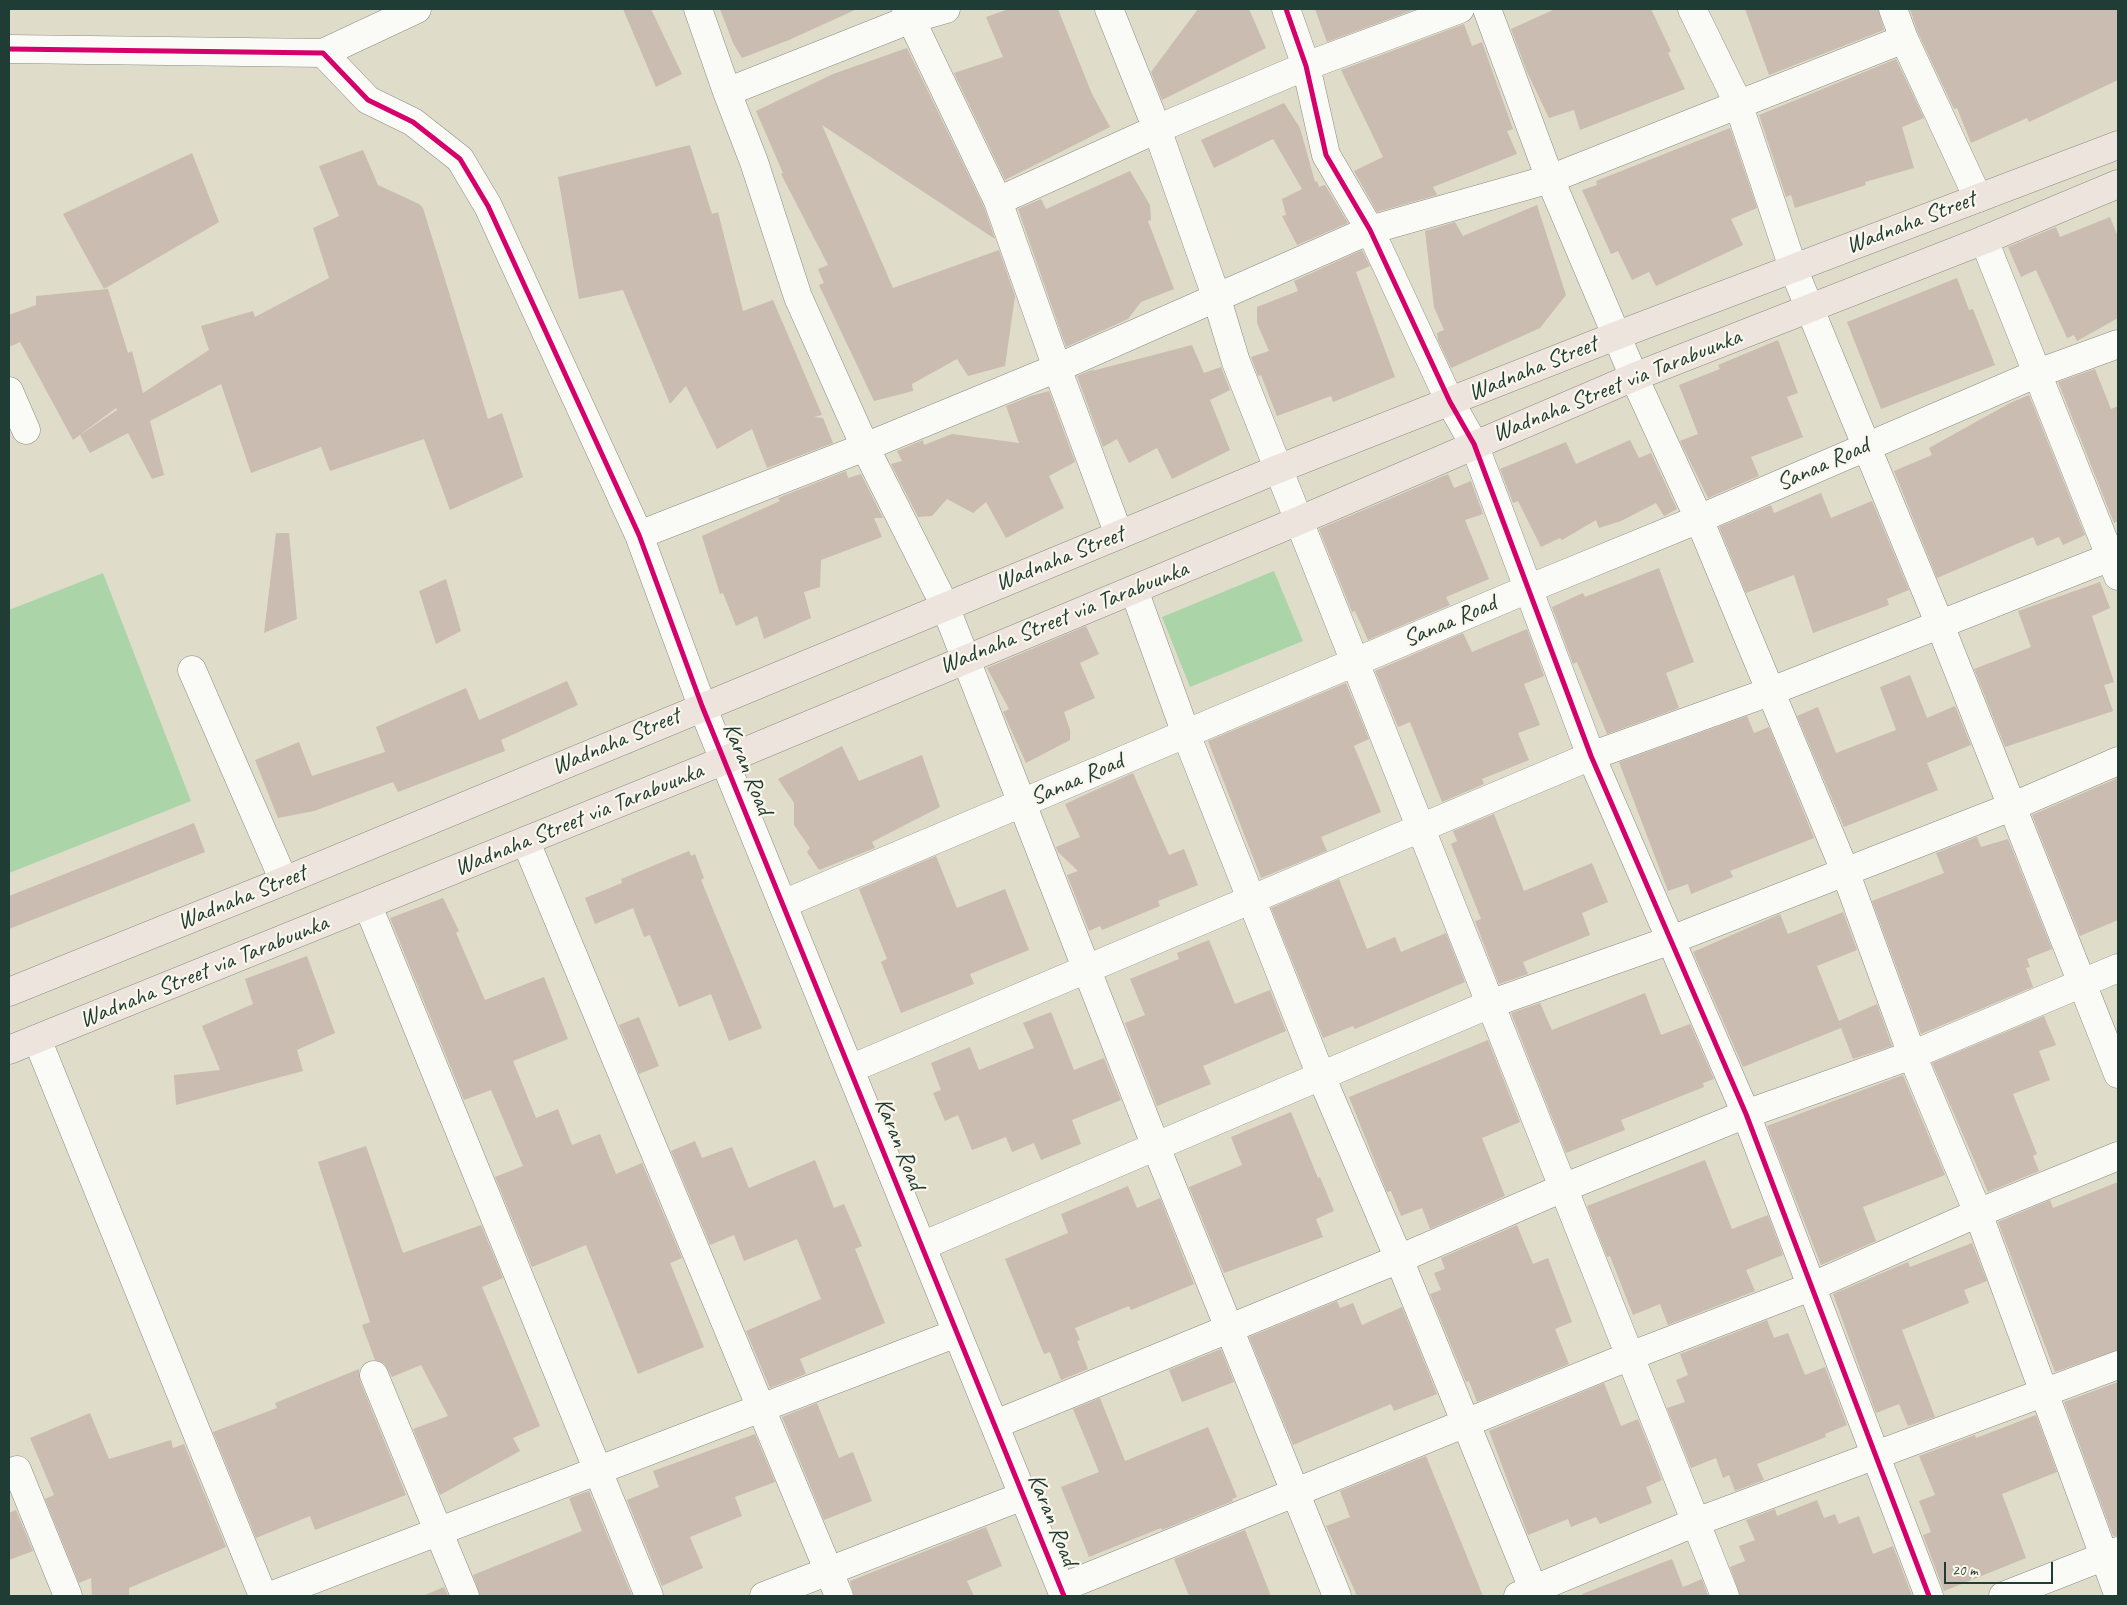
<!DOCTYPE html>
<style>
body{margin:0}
#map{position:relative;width:2127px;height:1605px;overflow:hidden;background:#dfdcc9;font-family:Caveat,sans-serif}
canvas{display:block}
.frame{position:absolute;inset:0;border:10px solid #1f3d34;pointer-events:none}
.scale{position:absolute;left:1944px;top:1562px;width:109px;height:22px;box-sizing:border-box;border:2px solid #1f3d34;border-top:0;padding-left:6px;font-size:15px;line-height:18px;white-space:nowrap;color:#1f3d34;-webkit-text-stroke:4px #fbf7ec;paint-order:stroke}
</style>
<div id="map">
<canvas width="2127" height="1605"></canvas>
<div class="frame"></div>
<div class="scale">20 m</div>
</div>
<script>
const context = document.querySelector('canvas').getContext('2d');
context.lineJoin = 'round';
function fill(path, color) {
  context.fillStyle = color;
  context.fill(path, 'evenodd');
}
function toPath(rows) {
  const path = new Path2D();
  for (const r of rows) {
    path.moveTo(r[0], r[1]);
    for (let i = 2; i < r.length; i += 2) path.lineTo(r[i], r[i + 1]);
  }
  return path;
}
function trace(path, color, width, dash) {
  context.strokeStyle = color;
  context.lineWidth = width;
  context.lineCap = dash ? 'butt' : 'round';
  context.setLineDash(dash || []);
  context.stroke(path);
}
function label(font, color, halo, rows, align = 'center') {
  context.font = font + ' Caveat,sans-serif';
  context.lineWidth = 4.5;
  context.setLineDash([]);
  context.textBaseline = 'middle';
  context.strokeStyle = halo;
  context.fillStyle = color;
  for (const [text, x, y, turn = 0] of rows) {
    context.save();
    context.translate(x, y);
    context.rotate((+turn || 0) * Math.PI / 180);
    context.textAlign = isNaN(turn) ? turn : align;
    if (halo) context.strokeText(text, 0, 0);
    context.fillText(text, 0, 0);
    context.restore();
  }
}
fill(toPath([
 [1274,571,1303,641,1190,687,1162,617],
 [103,573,191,801,9,873,9,610]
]), '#abd5a9');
fill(toPath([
 [623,9,651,9,682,74,656,87],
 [720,9,857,9,789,40,742,58,733,43],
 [1009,9,1058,9,1092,94,1110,127,1005,180,954,73,1003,57,986,17],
 [1198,9,1249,9,1266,48,1162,100,1151,72],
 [1315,9,1416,9,1327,42],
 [1555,9,1651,9,1671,51,1668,53,1685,89,1580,130,1574,110,1549,118,1527,72,1511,29],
 [1745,9,1878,9,1884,30,1769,75],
 [1910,9,2118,9,2118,80,2029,122,2027,118,1971,143,1957,108,1954,109,1918,33],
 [1464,24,1472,46,1482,42,1513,129,1507,131,1517,154,1433,187,1437,195,1377,212,1354,171,1383,157,1341,70],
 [907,48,984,207,995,239,822,125,893,288,999,250,1015,296,1005,366,968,376,957,359,912,384,913,391,874,401,819,285,824,283,818,269,828,265,781,174,783,173,756,111,833,74],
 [1896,59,1924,118,1902,127,1914,168,1865,182,1866,185,1795,208,1791,195,1786,197,1759,115],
 [1284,103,1300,128,1315,182,1317,181,1319,187,1325,185,1348,223,1297,245,1282,216,1286,215,1282,199,1302,189,1273,139,1214,168,1201,140],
 [1730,128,1757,208,1731,219,1743,245,1656,286,1649,272,1632,280,1618,251,1611,254,1582,190,1597,185,1596,181],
 [690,145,712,214,718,212,743,311,773,300,822,415,814,417,823,418,833,443,767,468,752,429,717,449,686,386,670,404,623,290,579,299,558,177],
 [363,150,378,185,419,204,423,208,488,419,502,413,523,477,450,510,424,439,330,471,321,447,251,473,221,384,150,421,164,475,152,479,128,433,90,453,80,435,117,410,116,408,73,440,20,342,9,347,9,315,36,305,36,296,108,289,128,353,132,351,143,393,209,350,201,326,253,311,255,317,329,278,313,228,339,216,319,166],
 [192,153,219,222,104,289,63,214],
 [1130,171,1150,205,1151,220,1148,221,1174,289,1141,302,1128,319,1066,347,1018,209,1041,199,1046,209],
 [1537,205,1566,295,1540,328,1451,368,1438,340,1437,333,1444,330,1434,307,1425,231,1455,222,1463,236],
 [2110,217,2118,237,2118,318,2077,341,2074,335,2067,338,2036,270,2021,277,2008,247,2056,227,2060,237],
 [1362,250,1370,266,1356,272,1395,377,1333,402,1331,396,1277,416,1261,375,1258,376,1251,357,1269,351,1257,323,1257,307,1298,291,1294,281],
 [1957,278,1969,310,1973,309,1995,365,1881,409,1847,322],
 [1778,340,1798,393,1787,397,1803,437,1751,457,1759,476,1708,498,1680,441,1698,434,1679,385,1720,369,1718,365],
 [1192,345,1204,373,1221,367,1230,390,1210,400,1230,450,1172,479,1157,448,1129,463,1117,439,1103,447,1077,376,1094,369,1092,371],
 [2095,369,2111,409,2118,406,2118,521,2114,523,2058,382],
 [1049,391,1075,462,1049,476,1064,508,1006,538,986,502,973,513,947,499,932,516,918,517,891,464,902,461,897,451,923,440,924,445,952,434,1019,443,1006,406,1031,396],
 [2029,395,2085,535,2063,545,2059,537,2037,546,2033,537,1937,578,1894,471,1932,455,1929,448,2010,403],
 [1630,440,1639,458,1651,453,1677,509,1664,516,1656,503,1621,521,1599,528,1596,520,1562,540,1560,538,1541,547,1518,501,1513,503,1500,469,1566,442,1576,464],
 [846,471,848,478,861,474,883,518,874,518,882,537,821,560,820,587,804,592,811,618,764,639,757,616,736,626,723,593,720,594,702,536,780,501,778,498],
 [1448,474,1454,488,1471,481,1483,514,1465,520,1489,579,1446,597,1450,605,1368,640,1355,611,1352,612,1319,529],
 [1821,493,1831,518,1872,501,1909,590,1887,599,1889,605,1813,633,1794,575,1746,593,1719,527,1771,505,1774,513],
 [276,533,289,533,297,619,264,633],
 [1659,568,1694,662,1666,673,1679,708,1607,734,1577,662,1573,664,1552,607,1583,593,1585,597],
 [446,579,461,631,436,644,419,591],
 [2100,582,2110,608,2092,616,2114,682,2104,685,2113,711,2005,747,1974,669,2031,647,2018,611],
 [1086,626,1099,654,1080,663,1095,698,1064,712,1070,730,1070,740,1026,763,1003,712,1009,709,987,668],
 [1527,629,1544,676,1524,684,1540,725,1518,733,1529,760,1482,779,1484,784,1442,802,1410,722,1398,727,1375,671,1463,633,1472,652],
 [1910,675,1927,718,1955,706,1971,745,1927,763,1938,790,1844,827,1797,716,1818,707,1836,753,1896,730,1880,687],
 [567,681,578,705,501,740,505,751,398,792,393,782,314,811,278,818,255,760,299,742,312,776,385,752,376,727,466,688,479,720],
 [1346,683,1369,739,1354,746,1381,812,1321,837,1327,851,1261,878,1208,741],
 [1747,716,1754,733,1769,727,1814,838,1730,871,1733,877,1691,894,1688,884,1668,891,1619,762],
 [842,746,859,781,922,755,940,807,872,842,875,848,819,870,807,852,810,848,794,825,794,803,778,779],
 [1133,773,1169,855,1184,849,1198,885,1158,901,1160,906,1102,930,1100,926,1089,931,1067,875,1078,871,1058,852,1056,847,1080,837,1065,804],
 [2118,778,2118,920,2080,936,2032,815],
 [1494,814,1524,891,1592,863,1608,902,1582,913,1590,935,1523,962,1528,974,1499,984,1475,921,1481,919,1451,844,1457,841,1453,831],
 [194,823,205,852,9,929,9,896],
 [1977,837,1981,847,2008,839,2052,949,2027,959,2030,967,2026,968,2033,987,1921,1034,1872,901,1944,873,1936,853],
 [689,851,691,856,695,854,704,878,701,880,762,1028,729,1041,711,994,679,1007,650,935,644,937,633,908,595,924,585,898,622,883,621,879],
 [936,856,957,908,1005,889,1029,950,970,974,974,984,901,1013,881,962,887,959,859,889],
 [1339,879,1367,949,1395,937,1401,952,1446,933,1465,982,1355,1029,1353,1026,1323,1038,1271,908],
 [443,898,459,931,456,933,485,1000,544,977,568,1039,513,1061,536,1118,558,1109,572,1145,600,1134,616,1174,642,1163,682,1258,670,1263,704,1347,638,1374,586,1245,532,1267,495,1177,523,1166,491,1090,464,1100,390,918],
 [1843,912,1857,950,1817,966,1839,1021,1877,1004,1892,1046,1853,1059,1841,1028,1743,1067,1693,952,1780,914,1788,934],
 [1209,940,1235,1004,1270,990,1286,1031,1203,1066,1211,1084,1157,1106,1125,1023,1145,1015,1130,979,1179,959,1177,953],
 [307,956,335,1033,297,1050,303,1071,176,1105,174,1075,220,1070,202,1026,253,1004,245,979],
 [1645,993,1661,1035,1690,1024,1714,1079,1703,1083,1704,1087,1621,1120,1625,1130,1566,1153,1511,1013,1540,1003,1552,1030],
 [1051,1012,1074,1070,1104,1058,1121,1100,1072,1120,1081,1144,1041,1160,1034,1143,1012,1152,1006,1137,972,1150,958,1115,945,1121,933,1093,941,1090,931,1063,970,1047,979,1070,1034,1048,1023,1023],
 [2044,1016,2056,1045,2039,1051,2050,1080,2013,1094,2037,1154,2033,1156,2039,1171,1988,1192,1932,1063],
 [639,1017,659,1066,639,1074,619,1025],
 [1488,1040,1520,1122,1482,1138,1505,1196,1430,1229,1422,1208,1401,1216,1391,1191,1387,1192,1349,1097],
 [1903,1075,1945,1175,1863,1207,1876,1241,1821,1265,1767,1126],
 [1291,1112,1318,1178,1320,1177,1334,1211,1316,1219,1323,1237,1224,1273,1189,1187,1242,1165,1231,1137],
 [695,1141,702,1158,732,1147,749,1188,815,1160,834,1208,844,1204,862,1246,855,1249,885,1323,800,1359,806,1374,770,1388,746,1331,821,1299,797,1239,744,1261,734,1235,710,1245,671,1151],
 [366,1146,403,1253,481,1225,503,1278,482,1287,540,1426,513,1438,520,1451,440,1495,413,1429,448,1416,421,1365,392,1377,384,1363,375,1360,362,1325,370,1322,318,1162],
 [1705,1160,1732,1229,1768,1215,1783,1255,1746,1270,1755,1291,1668,1325,1660,1304,1633,1315,1610,1256,1607,1257,1587,1206],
 [2118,1182,2118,1350,2055,1372,1998,1222,2050,1200,2053,1208],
 [1128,1186,1137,1208,1160,1198,1194,1284,1131,1310,1129,1306,1075,1328,1080,1340,1077,1341,1088,1369,1061,1380,1050,1352,1044,1354,1005,1259,1068,1233,1061,1214],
 [1517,1225,1533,1264,1548,1258,1572,1322,1555,1329,1569,1364,1477,1402,1469,1381,1466,1382,1430,1294,1441,1290,1434,1273,1445,1269,1441,1258],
 [1972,1243,1987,1281,1964,1290,1969,1303,1902,1330,1935,1417,1908,1426,1899,1404,1876,1413,1833,1294,1908,1262,1910,1267],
 [1337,1301,1340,1308,1353,1303,1362,1325,1402,1307,1437,1394,1394,1411,1391,1404,1293,1445,1249,1337],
 [1767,1320,1774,1338,1788,1333,1805,1375,1825,1367,1847,1425,1825,1434,1826,1437,1757,1464,1764,1480,1735,1491,1729,1475,1723,1478,1716,1458,1691,1468,1667,1408,1685,1402,1676,1380,1688,1375,1680,1354],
 [1221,1349,1234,1382,1182,1402,1169,1370],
 [359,1369,360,1381,406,1495,315,1530,310,1516,256,1538,213,1432,277,1408,275,1403],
 [2118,1382,2118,1536,2113,1536,2064,1402],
 [1604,1383,1621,1426,1638,1419,1662,1480,1646,1487,1652,1503,1600,1524,1596,1517,1571,1527,1568,1519,1528,1535,1489,1431],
 [1100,1398,1125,1461,1208,1427,1237,1497,1232,1499,1233,1501,1162,1530,1161,1528,1089,1557,1061,1487,1099,1472,1073,1409],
 [817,1403,839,1458,853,1452,872,1501,824,1520,782,1417],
 [90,1413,109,1459,171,1440,173,1448,184,1444,226,1547,129,1588,129,1596,92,1596,91,1578,79,1583,45,1499,54,1495,30,1438],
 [2036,1415,2057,1472,2002,1494,2026,1558,1944,1591,1923,1535,1931,1532,1919,1501,1935,1495,1919,1456,1975,1435,1976,1438],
 [755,1434,775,1482,735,1497,742,1516,690,1537,703,1568,662,1586,627,1500,659,1487,653,1471],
 [1426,1456,1483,1596,1357,1596,1326,1526,1350,1517,1340,1491],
 [589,1491,632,1596,480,1596,473,1575,582,1531,569,1498],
 [1817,1500,1824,1518,1835,1514,1839,1524,1859,1516,1873,1554,1893,1546,1912,1596,1740,1596,1730,1567,1745,1561,1739,1546,1755,1540,1746,1520,1775,1509,1777,1516],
 [16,1510,33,1551,9,1560,9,1513],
 [986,1527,1002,1566,967,1581,974,1596,854,1596,850,1581],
 [1245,1530,1271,1596,1189,1596,1174,1559],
 [1672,1559,1683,1587,1702,1579,1708,1596,1582,1596,1582,1594],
 [444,1587,448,1596,425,1596,425,1595]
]), '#cabcb0');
const minor = toPath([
 [698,9,727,92,754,162,798,297,865,447,945,606,1156,1147,1337,1596],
 [906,9,998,201,1057,368,1119,535],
 [1109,9,1157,129,1216,296,1236,362,1725,1596],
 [1286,9,1306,66,1326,155,1370,230,1450,402,1474,444,1591,756,1746,1114,1929,1596],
 [1487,9,1550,179,1634,377,1699,519,1845,871,1912,1055,1978,1213,2118,1594],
 [1692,9,1738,103,1793,268,1940,625,2118,1074],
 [1893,9,1904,39,1978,198],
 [9,49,323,53,368,100,413,122,460,159,488,206,639,535,702,706,1064,1596],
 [323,53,417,9],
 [727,92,911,19,946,9],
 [998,201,1157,129,1306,66,1460,9],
 [1984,240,2118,576],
 [9,391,26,430],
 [639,535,865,447,1057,368,1370,230,1550,179,1904,39],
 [1134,590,1186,734,1321,1076,1399,1259,1536,1596],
 [192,670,284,881],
 [526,842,839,1596],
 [783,904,1528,589,1699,519,2038,373,2118,344],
 [368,906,649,1596],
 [37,1039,263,1596],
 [850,1069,1591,756,1769,692,2118,554],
 [922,1246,1490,1004,1671,940,2011,807,2118,761],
 [374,1375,465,1596],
 [996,1424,1399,1259,1563,1188,1746,1114,1912,1055,2118,968],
 [17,1470,68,1596],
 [1061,1588,1630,1356,1813,1286,1978,1213,2118,1156],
 [270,1596,957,1333],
 [764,1596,1023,1496],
 [1518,1596,1696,1522,2118,1365],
 [2003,1596,2118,1551]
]);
const major = toPath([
 [9,992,284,881,1278,469,1618,335,2118,145],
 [9,1050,725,760,1298,521,1634,377,1984,240,2118,184]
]);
trace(minor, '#8a8e83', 29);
trace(major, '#8a8e83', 29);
trace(minor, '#fafaf7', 28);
trace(major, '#ede4dd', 28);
trace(toPath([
 [1286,9,1306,66,1326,155,1370,230,1450,402,1474,444,1591,756,1746,1114,1929,1596],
 [9,49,323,53,368,100,413,122,460,159,488,206,639,535,702,706,1064,1596]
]), '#d6006c', 5);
label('24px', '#1f3d34', '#fbf7ec', [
 ["Wadnaha Street",1911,223,-21],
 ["Wadnaha Street",1533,369,-22],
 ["Wadnaha Street via Tarabuunka",1617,386,-22],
 ["Sanaa Road",1823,465,-24],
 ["Wadnaha Street",1060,559,-22],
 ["Wadnaha Street via Tarabuunka",1064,618,-22],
 ["Sanaa Road",1450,622,-23],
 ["Wadnaha Street",616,742,-23],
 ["Karan Road",747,769,68],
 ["Sanaa Road",1077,780,-23],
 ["Wadnaha Street via Tarabuunka",579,820,-22],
 ["Wadnaha Street",242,898,-22],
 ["Wadnaha Street via Tarabuunka",204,972,-22],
 ["Karan Road",899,1144,68],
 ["Karan Road",1052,1520,68]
]);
</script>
